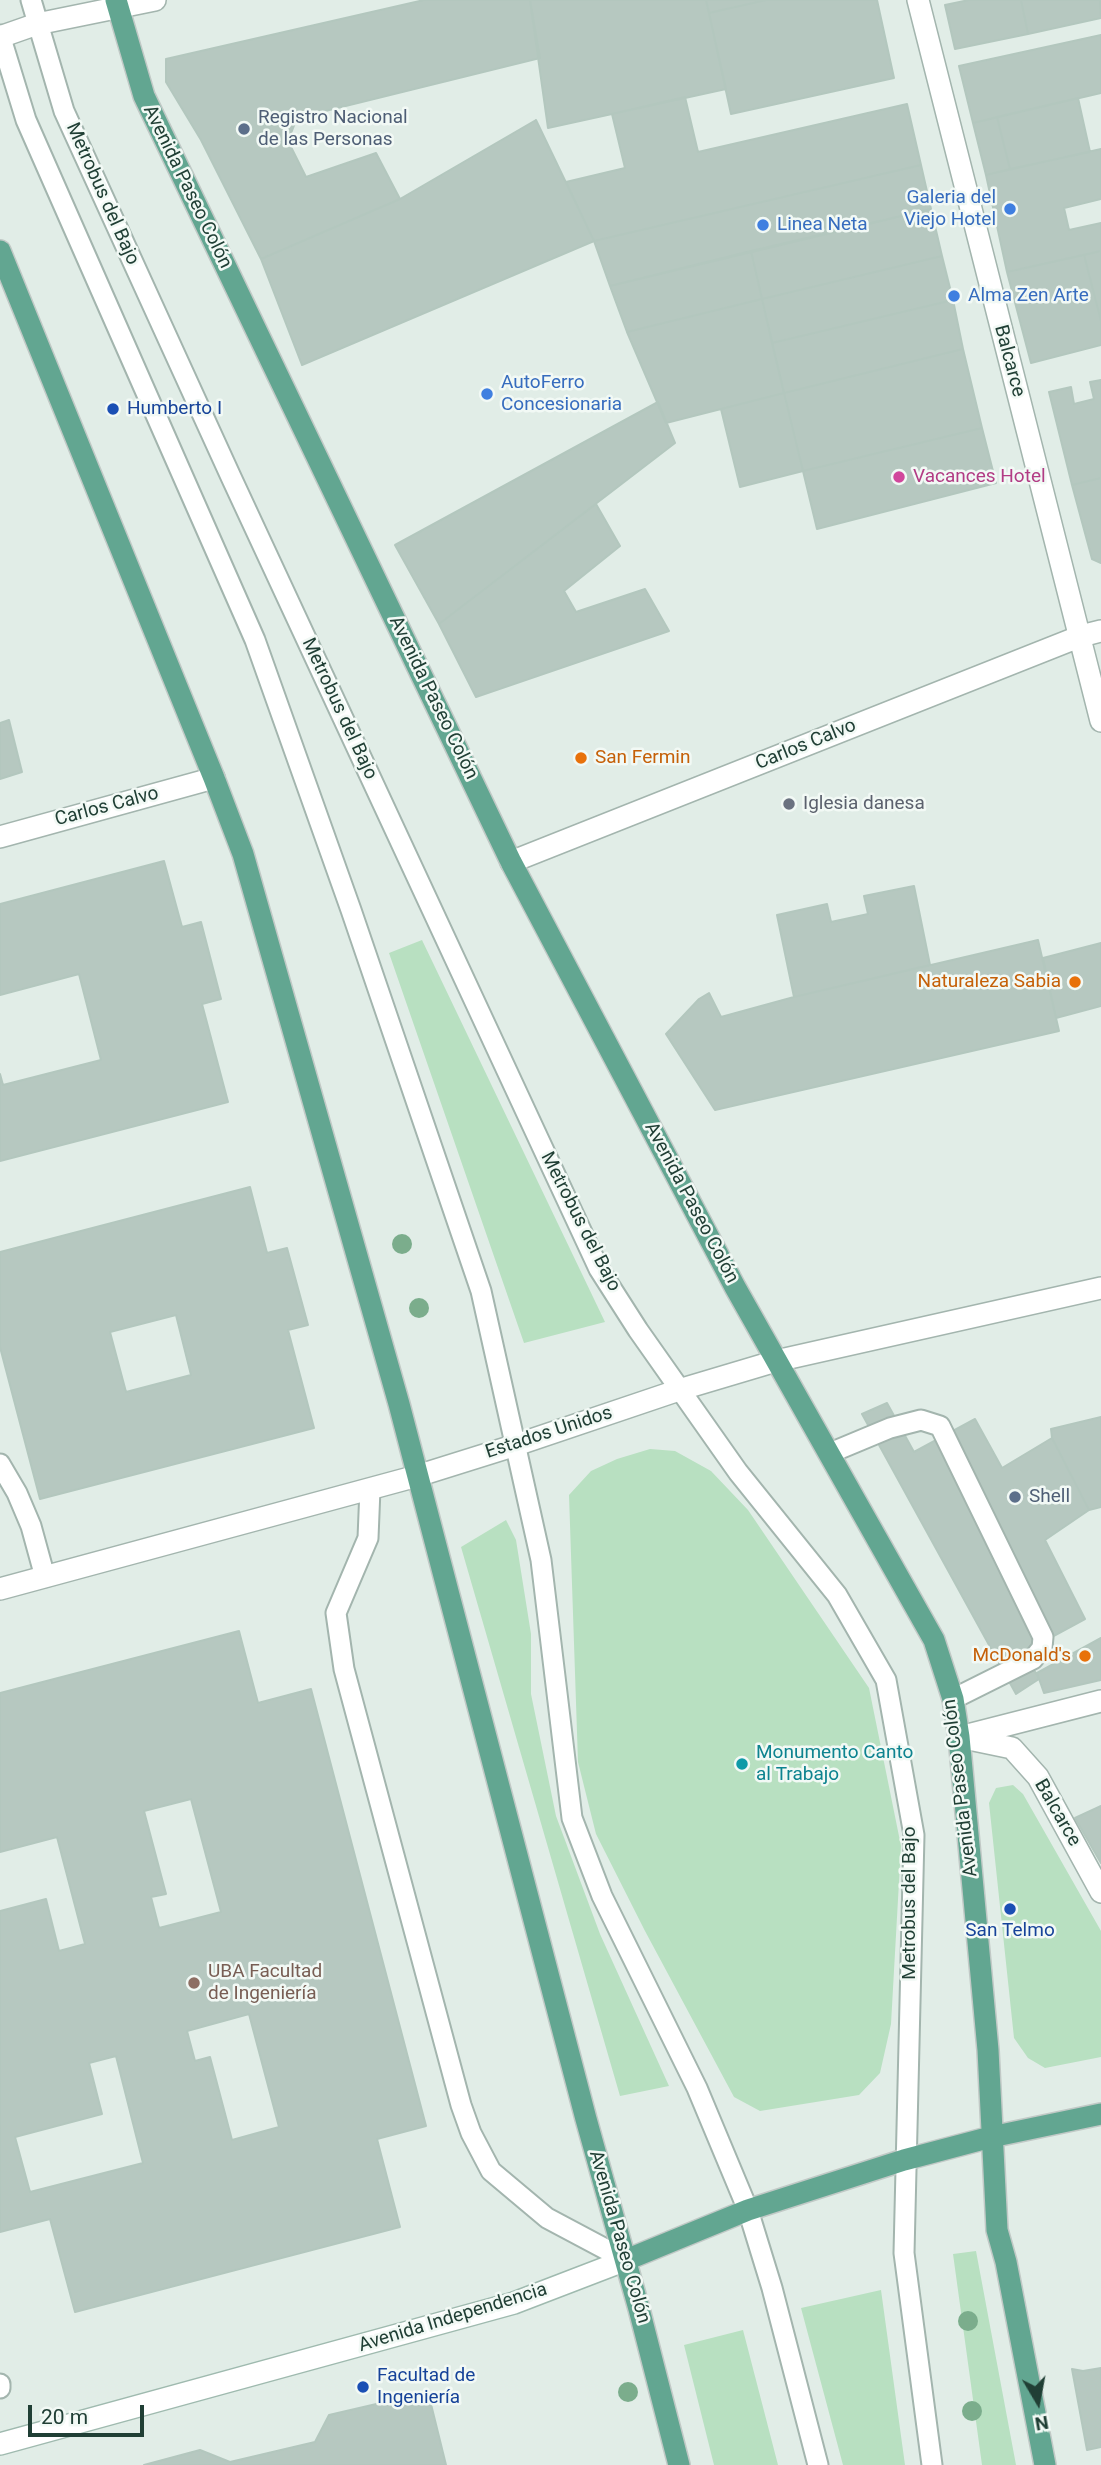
<!DOCTYPE html>
<meta charset="utf-8">
<style>
body{margin:0}
#map{position:relative;width:1101px;height:2465px;overflow:hidden;background:#e1ede7;font-family:Roboto,sans-serif}
canvas{display:block}
.north{position:absolute;left:1003px;top:2367px;width:70px;height:70px;-webkit-text-stroke:5px #f2f9f5;paint-order:stroke;rotate:170deg;font-size:19px;font-weight:700;line-height:28px;text-align:center;color:#203f35}
.north::after{content:'';display:block;margin:auto;width:24px;height:32px;background:#203f35;clip-path:polygon(50% 0,100% 100%,50% 72%,0 100%)}
.scale{position:absolute;left:28px;top:2405px;width:116px;height:32px;box-sizing:border-box;border:4px solid #203f35;border-top:0;padding-left:9px;font-size:21px;line-height:24px;white-space:nowrap;color:#203f35;-webkit-text-stroke:5px #f2f9f5;paint-order:stroke}
</style>
<div id="map">
<canvas width="1101" height="2465"></canvas>
<div class="north">N</div>
<div class="scale">20 m</div>
</div>
<script>
const context = document.querySelector('canvas').getContext('2d');
context.lineJoin = 'round';
function fill(path, color) {
  context.fillStyle = color;
  context.fill(path, 'evenodd');
}
function toPath(rows) {
  const path = new Path2D();
  for (const r of rows) {
    path.moveTo(r[0], r[1]);
    for (let i = 2; i < r.length; i += 2) path.lineTo(r[i], r[i + 1]);
  }
  return path;
}
function trace(path, color, width, dash) {
  context.strokeStyle = color;
  context.lineWidth = width;
  context.lineCap = dash ? 'butt' : 'round';
  context.setLineDash(dash || []);
  context.stroke(path);
}
function label(font, color, halo, rows, align = 'center') {
  context.font = font + ' Roboto,sans-serif';
  context.lineWidth = 5;
  context.setLineDash([]);
  context.textBaseline = 'middle';
  context.strokeStyle = halo;
  context.fillStyle = color;
  for (const [text, x, y, turn = 0] of rows) {
    context.save();
    context.translate(x, y);
    context.rotate((+turn || 0) * Math.PI / 180);
    context.textAlign = isNaN(turn) ? turn : align;
    if (halo) context.strokeText(text, 0, 0);
    context.fillText(text, 0, 0);
    context.restore();
  }
}
fill(toPath([
 [422,940,605,1322,524,1343,389,953],
 [650,1449,675,1451,711,1471,748,1510,869,1688,901,1846,891,2024,880,2073,859,2095,760,2111,734,2097,645,1931,596,1834,578,1762,569,1495,591,1471,617,1459],
 [506,1520,516,1540,531,1634,531,1694,556,1816,600,1934,669,2086,620,2096,461,1547],
 [1013,1785,1023,1794,1101,1931,1101,2057,1045,2068,1028,2058,1014,2038,989,1803,996,1788],
 [976,2251,1016,2465,982,2465,953,2254],
 [881,2290,905,2465,843,2465,801,2308],
 [743,2330,778,2465,714,2465,684,2345]
]), '#b8e0c1');
const building = toPath([
 [424,0,530,0,540,58,297,118,288,141,306,177,376,153,400,199,261,259,201,140,166,82,166,59,424,0],
 [530,0,706,0,726,89,548,128,530,0],
 [706,0,766,0,709,13,706,0],
 [766,0,877,0,894,78,731,114,709,13,766,0],
 [969,0,1021,0,1028,34,955,49,945,5,969,0],
 [1021,0,1100,0,1101,18,1028,34,1021,0],
 [1101,35,1101,93,973,123,959,66,1101,35],
 [685,97,698,152,907,104,921,165,594,241,566,182,625,168,612,114,685,97],
 [1078,98,1090,152,1010,169,997,117,1078,98],
 [997,117,1010,169,986,175,973,123,997,117],
 [536,120,594,241,302,365,261,259,400,199,536,120],
 [1101,149,1101,199,1064,208,1069,230,1101,223,1101,251,1007,272,986,175,1101,149],
 [921,165,931,209,610,286,594,241,921,165],
 [931,209,942,256,762,299,751,251,931,209],
 [751,251,762,299,627,332,610,286,751,251],
 [1101,251,1101,321,1084,255,1101,251],
 [1084,255,1101,321,1101,345,1031,363,1007,272,1084,255],
 [942,256,953,300,772,343,762,299,942,256],
 [762,299,784,393,666,423,627,332,762,299],
 [953,300,963,349,784,393,772,343,953,300],
 [963,349,982,428,803,471,784,393,963,349],
 [1101,380,1101,478,1072,485,1049,392,1071,387,1074,404,1094,399,1090,382,1101,380],
 [784,393,803,471,740,487,721,409,784,393],
 [658,402,675,443,439,624,395,545,658,402],
 [982,428,996,483,817,529,803,471,982,428],
 [1101,478,1101,563,1092,559,1072,485,1101,478],
 [596,504,620,546,564,591,576,612,645,589,669,631,476,697,439,624,596,504],
 [9,720,22,772,0,779,0,723,9,720],
 [164,861,182,927,201,922,221,999,202,1004,228,1102,0,1161,0,1074,3,1085,101,1060,79,974,0,995,0,904,164,861],
 [914,886,930,965,794,997,777,915,827,904,831,922,868,914,864,896,914,886],
 [1038,940,1059,1031,715,1110,666,1034,699,999,709,993,721,1017,794,997,1038,940],
 [1101,943,1101,1006,1056,1018,1043,958,1101,943],
 [250,1187,267,1253,287,1248,308,1325,288,1330,314,1428,40,1499,0,1347,0,1252,250,1187],
 [176,1315,191,1375,126,1392,110,1332,176,1315],
 [887,1403,914,1452,975,1419,1002,1468,1052,1438,1089,1510,1045,1540,1085,1619,1024,1652,1039,1679,1016,1694,862,1414,887,1403],
 [1101,1417,1101,1507,1089,1510,1052,1438,1051,1429,1101,1417],
 [239,1631,258,1703,311,1689,426,2126,377,2139,400,2227,75,2312,50,2219,0,2232,0,1911,46,1899,59,1951,85,1944,57,1837,0,1852,0,1693,239,1631],
 [191,1799,221,1912,159,1928,151,1897,166,1894,144,1811,191,1799],
 [249,2014,279,2127,232,2140,210,2057,195,2061,187,2031,249,2014],
 [116,2056,143,2163,30,2192,15,2137,102,2114,89,2063,116,2056],
 [1101,1638,1101,1680,1044,1693,1037,1673,1101,1638],
 [1101,1806,1101,1863,1075,1818,1101,1806],
 [1101,2368,1101,2447,1087,2450,1072,2369,1083,2371,1101,2368],
 [428,2392,446,2465,144,2465,200,2450,230,2462,315,2442,329,2415,428,2392]
]);
fill(building, '#b6c8c0');
trace(building, '#b3c7be', 2);
const service = toPath([
 [31,0,64,111,231,477,599,1269,638,1330,738,1472,837,1595,886,1680,914,1835,904,2253,932,2465],
 [0,35,26,120,255,640,351,910,481,1291,541,1560,572,1818,602,1896,697,2088,748,2210,772,2288,818,2465],
 [830,1453,890,1428,921,1420,940,1426,1043,1637,1042,1648,1033,1659,953,1699],
 [0,1464,17,1493,31,1526,45,1577],
 [370,1489,368,1538,336,1613,344,1669,461,2105,471,2133,491,2171,547,2218,626,2260],
 [0,2384,0,2388]
]);
const minor = toPath([
 [918,0,1101,721],
 [0,37,37,24,155,0],
 [0,837,214,778],
 [511,862,1081,636,1101,631],
 [0,1589,417,1476,516,1445,682,1389,776,1361,1101,1288],
 [964,1736,1101,1701],
 [959,1737,1012,1748,1038,1777,1101,1892]
]);
const secondary = toPath([
 [0,2444,514,2303,626,2260]
]);
const primary = toPath([
 [116,0,144,96,511,862,735,1287,934,1640,953,1699,959,1737,988,2050,997,2230,1006,2262,1045,2465],
 [0,251,214,778,243,854,399,1404,586,2119,639,2309,679,2465],
 [626,2260,748,2210,904,2160,991,2137,1101,2114]
]);
trace(service, '#a3b5ae', 23);
trace(minor, '#a3b5ae', 24);
trace(secondary, '#9fbaaf', 24);
trace(primary, '#c1c9c6', 24);
trace(service, '#fff', 19);
trace(minor, '#fff', 21);
trace(secondary, '#fff', 21);
trace(primary, '#62a691', 21);
context.fillStyle = '#7bad8c';
for (const [x, y] of [
 [402,1244],
 [419,1308],
 [968,2321],
 [628,2392],
 [972,2411]
]) {
  context.beginPath();
  context.arc(x, y, 10, 0, 2 * Math.PI);
  context.fill();
}
for (const [x, y, r, color] of [
 [244,129,7,"#5c6f8a"],
 [1010,209,7,"#3f7fe0"],
 [763,225,7,"#3f7fe0"],
 [954,296,7,"#3f7fe0"],
 [487,394,7,"#3f7fe0"],
 [113,409,7,"#1a4fb4"],
 [899,477,7,"#d1479c"],
 [581,758,7,"#e8710a"],
 [789,804,7,"#6b7280"],
 [1075,982,7,"#e8710a"],
 [1015,1497,7,"#5c6f8a"],
 [1085,1656,7,"#e8710a"],
 [742,1764,7,"#0f9aa8"],
 [1010,1909,7,"#1a4fb4"],
 [194,1983,7,"#8d6e63"],
 [363,2387,7,"#1a4fb4"]
]) {
  const dot = new Path2D();
  dot.arc(x, y, r, 0, 2 * Math.PI);
  context.fillStyle = color;
  context.fill(dot);
  trace(dot, '#f2f9f5', 2.5);
}
label('19px', '#4e5e75', '#f2f9f5', [
 ["Registro Nacional",258,118],
 ["de las Personas",258,140],
 ["Shell",1029,1497]
], 'left');
label('19px', '#203f35', '#f2f9f5', [
 ["Avenida Paseo Colón",187,187,64],
 ["Metrobus del Bajo",102,194,66],
 ["Balcarce",1009,361,75],
 ["Avenida Paseo Colón",433,698,64],
 ["Metrobus del Bajo",339,709,65],
 ["Carlos Calvo",806,745,-22],
 ["Carlos Calvo",107,807,-15],
 ["Avenida Paseo Colón",691,1203,62],
 ["Metrobus del Bajo",580,1222,63],
 ["Estados Unidos",549,1433,-18],
 ["Avenida Paseo Colón",961,1788,-97],
 ["Balcarce",1057,1813,60],
 ["Metrobus del Bajo",910,1903,-90],
 ["Avenida Paseo Colón",619,2237,74],
 ["Avenida Independencia",453,2318,-17]
]);
label('19px', '#366cbe', '#f2f9f5', [
 ["Galeria del",996,198,"right"],
 ["Viejo Hotel",996,220,"right"],
 ["Linea Neta",777,225],
 ["Alma Zen Arte",968,296],
 ["AutoFerro",501,383],
 ["Concesionaria",501,405]
], 'left');
label('19px', '#164399', '#f2f9f5', [
 ["Humberto I",127,409],
 ["San Telmo",1010,1931,"center"],
 ["Facultad de",377,2376],
 ["Ingeniería",377,2398]
], 'left');
label('19px', '#b23c85', '#f2f9f5', [
 ["Vacances Hotel",913,477]
], 'left');
label('19px', '#c56008', '#f2f9f5', [
 ["San Fermin",595,758,"left"],
 ["Naturaleza Sabia",1061,982],
 ["McDonald's",1071,1656]
], 'right');
label('19px', '#5b616d', '#f2f9f5', [
 ["Iglesia danesa",803,804]
], 'left');
label('19px', '#0d838f', '#f2f9f5', [
 ["Monumento Canto",756,1753],
 ["al Trabajo",756,1775]
], 'left');
label('19px', '#785e54', '#f2f9f5', [
 ["UBA Facultad",208,1972],
 ["de Ingeniería",208,1994]
], 'left');
</script>
